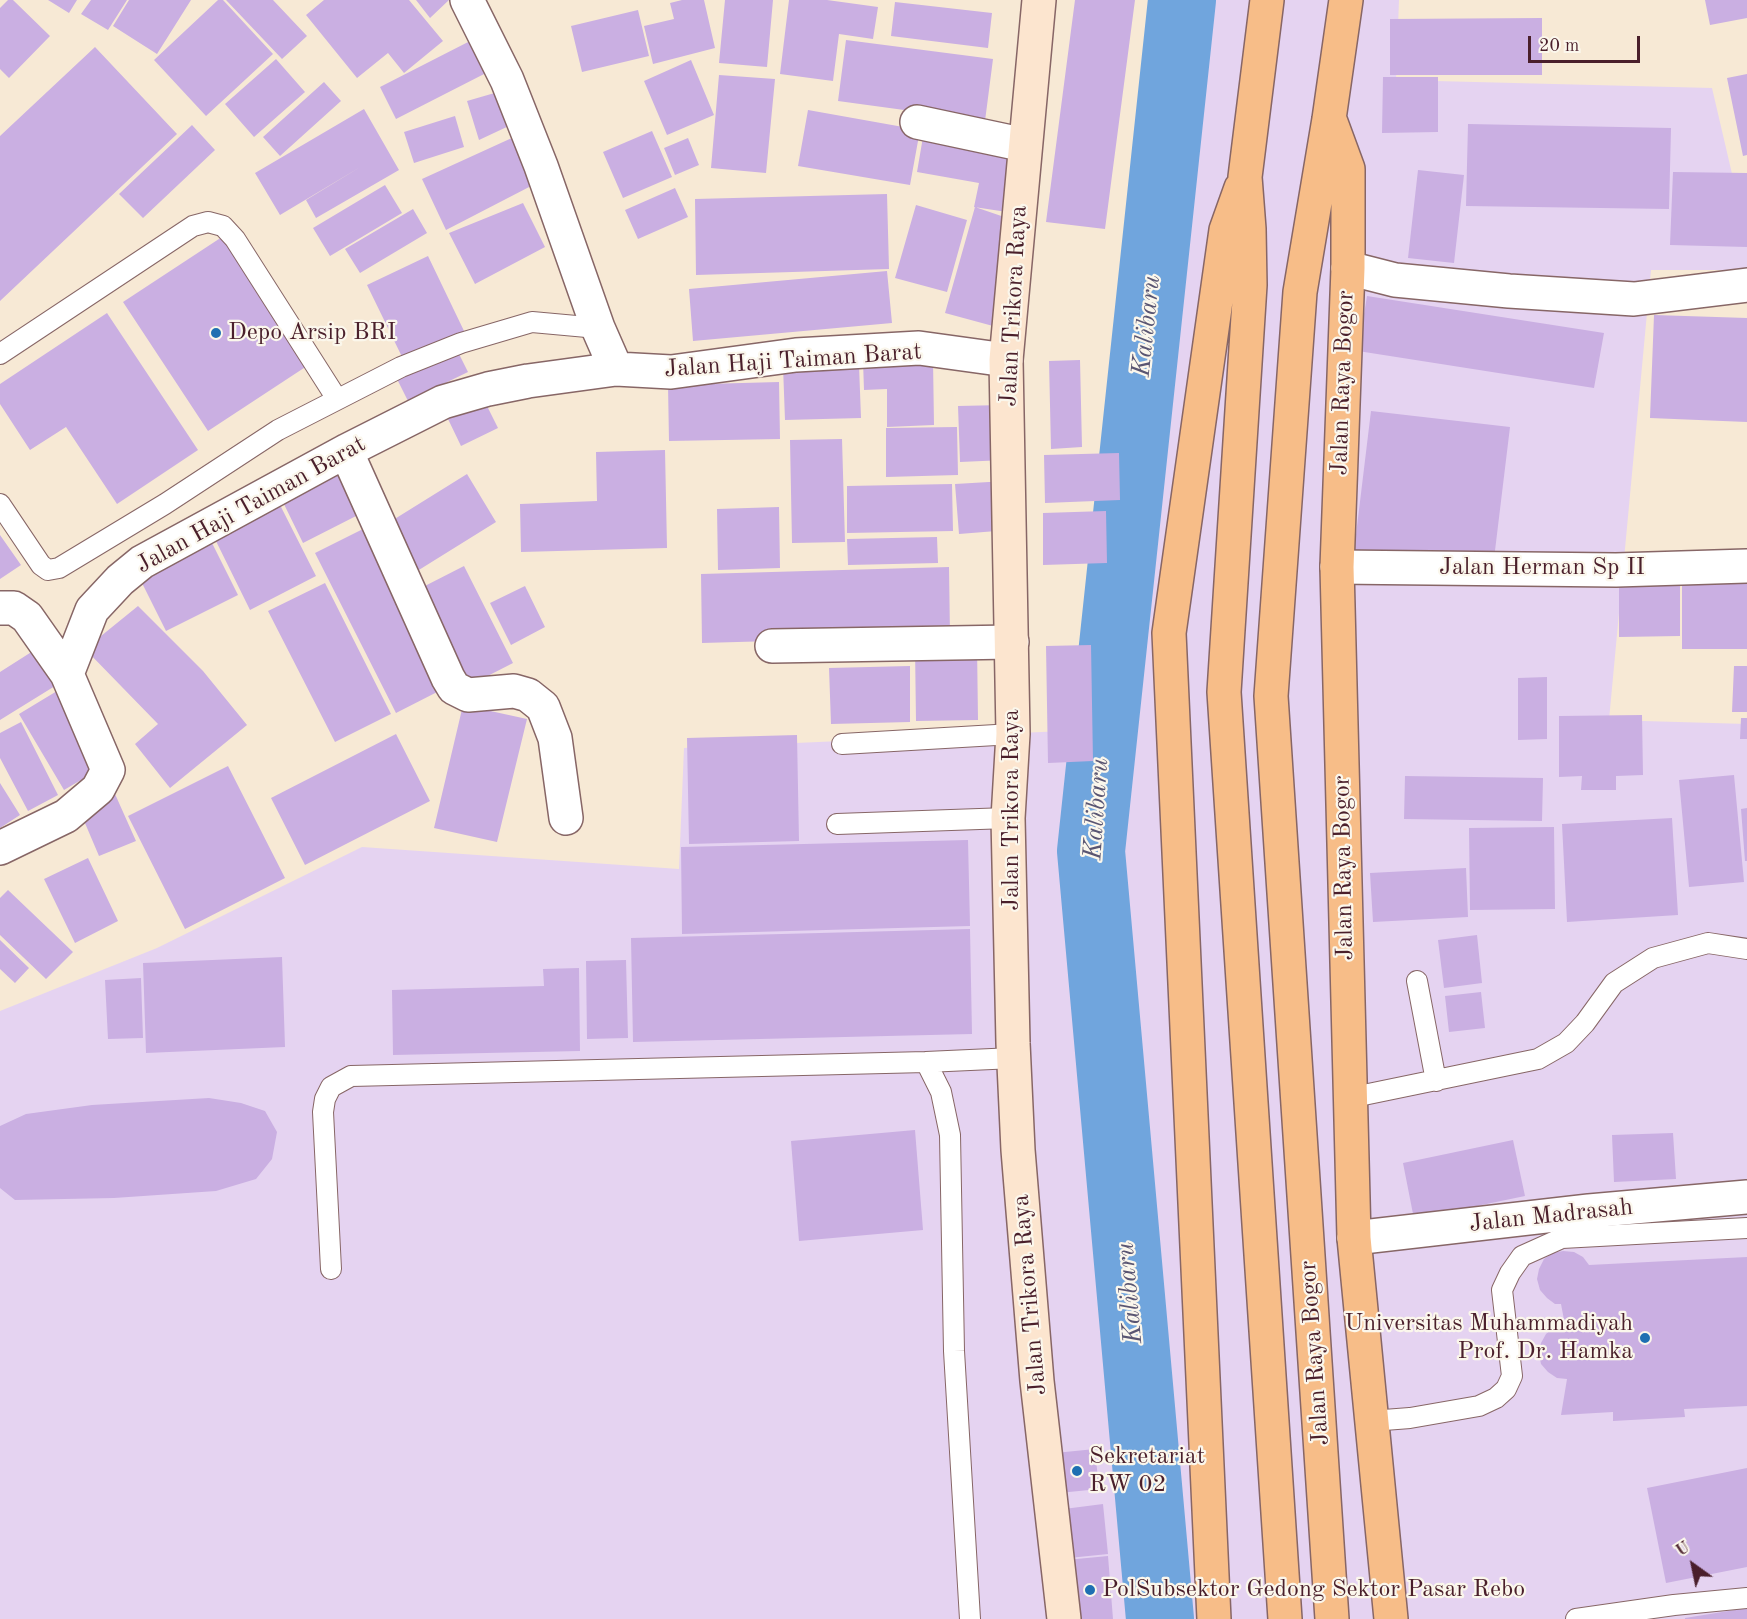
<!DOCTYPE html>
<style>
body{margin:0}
#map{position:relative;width:1747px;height:1619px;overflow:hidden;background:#f7e9d5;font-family:"Old Standard TT",serif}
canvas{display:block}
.north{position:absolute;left:1663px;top:1535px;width:60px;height:60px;-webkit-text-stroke:4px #fbf7ec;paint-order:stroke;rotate:327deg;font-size:16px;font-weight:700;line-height:24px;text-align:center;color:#4a1f2b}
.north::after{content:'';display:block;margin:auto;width:21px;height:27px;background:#4a1f2b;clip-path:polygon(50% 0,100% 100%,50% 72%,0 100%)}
.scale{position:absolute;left:1528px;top:36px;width:112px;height:27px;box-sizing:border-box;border:3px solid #4a1f2b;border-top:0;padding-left:8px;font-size:18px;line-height:21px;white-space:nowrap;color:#4a1f2b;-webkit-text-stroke:4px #fbf7ec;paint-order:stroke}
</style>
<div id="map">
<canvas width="1747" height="1619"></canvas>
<div class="north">U</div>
<div class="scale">20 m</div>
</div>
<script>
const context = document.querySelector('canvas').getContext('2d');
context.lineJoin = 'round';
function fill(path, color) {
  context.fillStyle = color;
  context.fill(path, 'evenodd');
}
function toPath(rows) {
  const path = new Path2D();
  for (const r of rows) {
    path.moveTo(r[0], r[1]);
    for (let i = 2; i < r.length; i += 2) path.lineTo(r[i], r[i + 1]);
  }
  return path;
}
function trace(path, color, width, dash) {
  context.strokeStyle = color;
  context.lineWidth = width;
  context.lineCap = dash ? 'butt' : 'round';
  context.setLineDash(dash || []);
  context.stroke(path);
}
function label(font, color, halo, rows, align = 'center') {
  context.font = font + ' "Old Standard TT",serif';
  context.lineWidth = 4.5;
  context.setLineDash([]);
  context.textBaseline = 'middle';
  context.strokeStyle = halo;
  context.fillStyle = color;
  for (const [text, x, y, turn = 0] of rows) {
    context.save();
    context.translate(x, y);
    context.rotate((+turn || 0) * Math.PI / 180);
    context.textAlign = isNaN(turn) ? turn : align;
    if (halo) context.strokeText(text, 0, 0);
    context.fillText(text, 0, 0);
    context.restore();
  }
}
fill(toPath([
 [1206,0,1399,0,1396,80,1712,88,1747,238,1747,270,1651,270,1609,720,1747,724,1747,1619,0,1619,0,1011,157,948,362,847,679,869,684,748,1109,729,1137,343]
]), '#e5d3f1');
trace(toPath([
 [1160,1619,1091,851,1182,0]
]), '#70a5dd', 68);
fill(toPath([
 [8,0,13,0,50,36,9,78,0,69,0,8],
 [48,0,77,0,69,13],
 [91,0,127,0,108,30,81,14],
 [129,0,191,0,157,54,113,26],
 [218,0,223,0,273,54,206,116,154,60],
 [226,0,273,0,307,36,282,59],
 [324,0,409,0,443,41,404,73,388,53,357,78,306,15],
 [416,0,449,0,430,18],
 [682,0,704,0,715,48,653,64,644,26,674,19,670,3],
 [725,0,773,0,767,67,719,63],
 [789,0,827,0,878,7,873,39,839,34,833,81,780,74],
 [1075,0,1135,0,1105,229,1046,222],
 [1705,0,1747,0,1747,18,1710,25],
 [895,2,992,13,988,48,891,36],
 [638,10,649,56,582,72,571,26],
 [1542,18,1542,75,1390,75,1390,19],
 [472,40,488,72,396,119,380,87],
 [846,40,993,59,985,121,838,101],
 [95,47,177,134,0,301,0,136],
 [276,59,305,92,254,137,225,104],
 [691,60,714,115,667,135,644,81],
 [1747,74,1747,155,1743,156,1727,78],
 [719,75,775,79,766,173,711,168],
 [1383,77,1438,77,1438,132,1382,133],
 [324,82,341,101,280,156,263,137],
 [498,92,511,125,479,140,467,101],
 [364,109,399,170,316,218,306,200,362,166,280,215,255,173],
 [808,110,920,130,910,185,798,166],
 [455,116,464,147,414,163,404,132],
 [1468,124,1671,128,1669,209,1466,206],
 [192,125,215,150,143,218,119,194],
 [652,131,672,177,623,198,603,152],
 [924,131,1018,147,1007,212,974,207,979,183,917,172],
 [514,137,533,185,446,230,422,179],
 [688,138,699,165,675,175,664,148],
 [1418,170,1464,175,1454,263,1408,258],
 [1673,172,1747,173,1747,247,1670,245],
 [385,185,402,213,330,256,313,228],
 [675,188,688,217,638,239,625,210],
 [887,194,889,269,696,275,695,199],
 [523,203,545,247,475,284,449,233],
 [916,205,967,220,947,292,895,278],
 [975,207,1013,220,993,326,945,313],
 [413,209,427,233,360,273,345,249],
 [225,235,310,364,208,431,123,302],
 [428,256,465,333,405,363,367,285],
 [887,271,892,323,693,341,689,289],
 [1367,296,1604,333,1594,388,1358,351],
 [107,313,198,450,117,504,66,427,30,450,0,404,0,384],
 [1654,315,1747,318,1747,422,1650,418],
 [456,348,468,372,408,401,396,377],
 [933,360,934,425,887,427,887,389,864,390,863,361],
 [1080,360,1082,447,1051,449,1049,361],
 [859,365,861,418,785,420,783,366],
 [779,382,780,439,669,441,668,385],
 [484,400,498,428,461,446,448,419],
 [1003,405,1005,460,960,462,958,406],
 [1371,411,1510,427,1493,567,1354,551],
 [957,427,958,475,886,477,886,428],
 [842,439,845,542,792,543,790,440],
 [665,450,667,548,521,552,520,504,597,501,596,452],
 [1119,453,1120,500,1045,503,1044,455],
 [336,465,360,514,303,543,279,494],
 [467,474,496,522,414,573,385,525],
 [1006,481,1009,530,959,534,955,484],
 [952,484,953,531,847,533,847,486],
 [278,501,316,576,250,610,213,535],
 [779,507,780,568,718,570,717,509],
 [1106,511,1107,563,1043,565,1043,513],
 [365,528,445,688,396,713,315,553],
 [0,535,21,565,0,579],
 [208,535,238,595,166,631,136,571],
 [937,537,938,563,848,565,847,539],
 [464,566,513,663,468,686,419,589],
 [949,567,950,636,702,643,701,574],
 [1747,570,1747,649,1682,649,1682,571],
 [1619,576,1680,576,1680,636,1619,637],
 [325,583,391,714,335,742,268,611],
 [525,586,545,627,511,645,490,603],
 [138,606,203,671,247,725,170,788,135,744,158,724,85,649],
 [977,645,978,720,916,721,915,647],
 [1091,645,1093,761,1048,763,1046,646],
 [33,651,55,686,0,720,0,672],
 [910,666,910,722,831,724,829,668],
 [1734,666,1747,666,1747,712,1732,712],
 [1547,677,1547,739,1518,740,1518,678],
 [57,691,103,767,64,790,19,714],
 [463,705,527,719,497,842,434,828],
 [1642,715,1643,775,1616,776,1616,790,1581,790,1582,776,1559,777,1559,716],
 [1741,718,1747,718,1747,739,1740,739],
 [21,722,58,795,28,811,0,758,0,733],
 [396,734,430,801,305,865,271,798],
 [797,735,799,841,689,844,687,738],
 [228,766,285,878,185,929,128,816],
 [1734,775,1744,882,1689,887,1679,780],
 [1405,776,1543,778,1542,821,1404,819],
 [0,783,20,815,0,828],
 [115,794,136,841,99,856,79,809],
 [1747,808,1747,861,1745,861,1741,809],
 [1672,818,1678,915,1567,922,1562,824],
 [1554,827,1555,909,1470,910,1469,828],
 [968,840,970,926,682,934,681,847],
 [88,858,118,921,75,943,44,879],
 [1466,868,1468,917,1373,922,1370,873],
 [8,890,73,952,46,979,0,935,0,898],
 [970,929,972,1034,633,1042,631,938],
 [1477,935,1482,983,1444,988,1438,940],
 [0,940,29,968,15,983,0,969],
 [282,957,285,1047,146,1053,143,963],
 [626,960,628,1038,587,1039,586,961],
 [579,968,580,1051,393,1055,392,990,544,986,543,969],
 [141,978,143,1038,108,1039,105,980],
 [1481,992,1485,1028,1449,1032,1445,996],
 [209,1098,241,1103,265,1111,277,1132,272,1159,256,1179,216,1191,114,1198,15,1200,0,1188,0,1126,26,1114,92,1105],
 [915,1130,923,1230,799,1241,791,1141],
 [1673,1133,1676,1179,1614,1182,1612,1135],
 [1513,1140,1525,1196,1414,1219,1403,1163],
 [1563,1251,1574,1252,1583,1257,1589,1265,1747,1257,1747,1406,1684,1409,1685,1417,1613,1421,1613,1412,1561,1415,1567,1379,1557,1378,1548,1372,1541,1364,1539,1354,1541,1343,1546,1334,1554,1327,1565,1325,1561,1304,1555,1304,1547,1298,1540,1290,1537,1279,1539,1269,1544,1259,1553,1253],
 [1095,1449,1099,1489,1059,1493,1055,1453],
 [1747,1468,1747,1567,1666,1583,1647,1488],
 [1103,1504,1108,1554,1069,1558,1064,1509],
 [1108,1556,1113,1619,1071,1619,1066,1560],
 [1747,1608,1747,1619,1685,1619,1685,1618]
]), '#caafe2');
const lane = toPath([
 [0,354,193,226,208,222,223,226,235,239,337,399],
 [0,504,41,565,48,570,59,568,165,504,278,430,401,367,461,343,532,322,598,328],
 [842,744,1013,734],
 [837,824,1008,818],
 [1417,981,1436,1081],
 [926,1062,1014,1058],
 [1349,1098,1538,1059,1566,1043,1585,1023,1614,983,1653,958,1708,943,1747,949],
 [331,1269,323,1112,325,1099,331,1087,351,1076,926,1062,941,1092,950,1135,954,1351,970,1619],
 [1371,1421,1410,1418,1479,1406,1496,1398,1506,1389,1512,1376,1502,1290,1510,1273,1522,1256,1562,1238,1747,1228],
 [1576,1619,1674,1605,1747,1598]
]);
const street = toPath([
 [467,0,507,80,541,166,598,328,616,369,671,372,796,355,919,348,1006,360],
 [917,122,1025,145],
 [1348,268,1395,280,1509,291,1634,299,1747,285],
 [346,451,448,678,454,688,468,695,514,691,528,695,543,707,555,738,566,818],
 [1337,567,1616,570,1747,566],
 [0,608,14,608,27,617,67,674],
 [772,646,1012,642],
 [0,848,66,816,98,789,108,770,67,674,92,610,120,580,142,562,346,451,443,402,488,389,528,381,616,369],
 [1354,1238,1589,1211,1747,1197]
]);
const secondary = toPath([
 [1039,0,1006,360,1013,734,1008,818,1013,1043,1018,1150,1037,1381,1064,1619]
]);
const highway = toPath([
 [1267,0,1245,177,1249,229,1250,285,1224,692,1285,1619],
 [1330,120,1348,169,1348,268,1337,567,1354,1238,1391,1619],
 [1214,1619,1169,633,1226,230,1241,188],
 [1332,1619,1271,696,1300,292,1329,119,1346,0]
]);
trace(lane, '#876666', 22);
trace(street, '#876666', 36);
trace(secondary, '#876666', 36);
trace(highway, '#876666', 36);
trace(lane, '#fff', 20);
trace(street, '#fff', 33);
trace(secondary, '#fce5cf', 33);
trace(highway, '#f7bd88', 33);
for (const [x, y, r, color] of [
 [216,333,6,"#1f6fb2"],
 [1645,1338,6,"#1f6fb2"],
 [1077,1471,6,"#1f6fb2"],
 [1090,1590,6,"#1f6fb2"]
]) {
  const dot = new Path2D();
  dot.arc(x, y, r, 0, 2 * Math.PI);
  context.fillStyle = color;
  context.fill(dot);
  trace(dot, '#fbf7ec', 2);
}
label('24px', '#4a1f2b', '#fbf7ec', [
 ["Jalan Trikora Raya",1014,306,-87],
 ["Jalan Haji Taiman Barat",793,361,-4],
 ["Jalan Raya Bogor",1343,383,-88],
 ["Jalan Haji Taiman Barat",251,505,-29],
 ["Jalan Herman Sp II",1542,568],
 ["Jalan Trikora Raya",1012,810,-90],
 ["Jalan Raya Bogor",1344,868,-91],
 ["Jalan Madrasah",1551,1216,-6],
 ["Jalan Trikora Raya",1030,1295,-95],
 ["Jalan Raya Bogor",1315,1353,-94]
]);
label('24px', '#4a1f2b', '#fbf7ec', [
 ["Depo Arsip BRI",228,333],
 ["Universitas Muhammadiyah",1633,1324,"right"],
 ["Prof. Dr. Hamka",1633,1352,"right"],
 ["Sekretariat",1089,1457],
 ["RW 02",1089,1485],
 ["PolSubsektor Gedong Sektor Pasar Rebo",1102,1590]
], 'left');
label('italic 26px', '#595572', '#fbf7ec', [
 ["Kalibaru",1147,326,-84],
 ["Kalibaru",1097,809,-86],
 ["Kalibaru",1130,1293,-95]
]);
</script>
